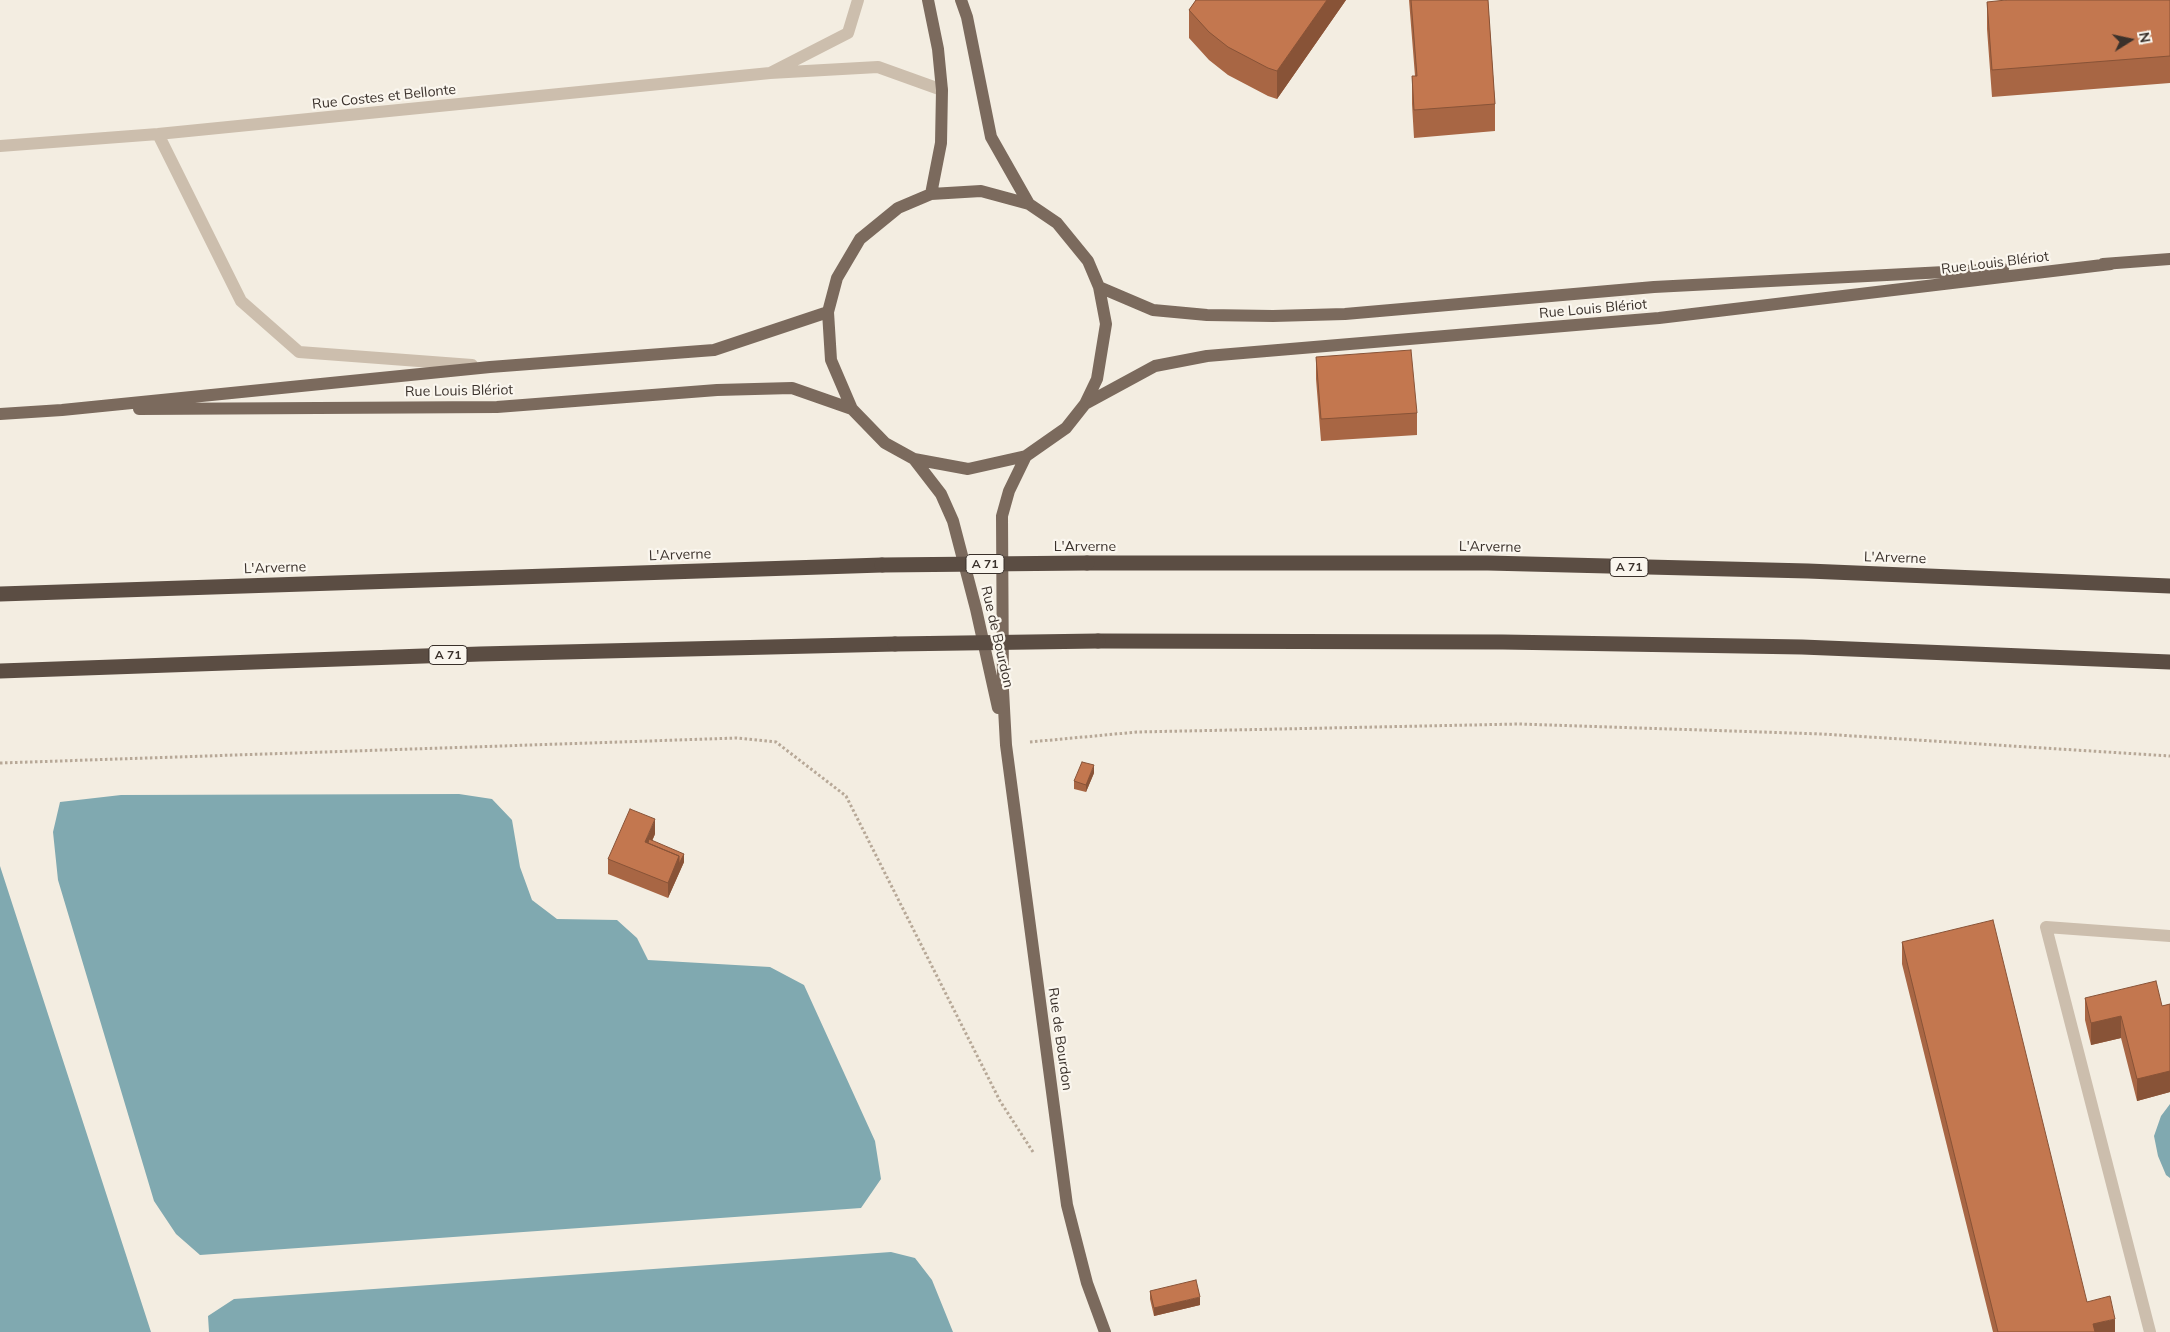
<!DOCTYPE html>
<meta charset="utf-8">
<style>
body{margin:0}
#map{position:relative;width:2170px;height:1332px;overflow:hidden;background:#f3ede1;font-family:Mulish,sans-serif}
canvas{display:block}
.north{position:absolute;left:2105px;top:15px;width:50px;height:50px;-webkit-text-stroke:4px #faf6ee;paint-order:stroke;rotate:80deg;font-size:14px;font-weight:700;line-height:20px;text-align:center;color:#3a312b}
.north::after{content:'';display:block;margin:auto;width:18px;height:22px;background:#3a312b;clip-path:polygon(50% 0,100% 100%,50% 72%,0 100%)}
</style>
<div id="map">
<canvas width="2170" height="1332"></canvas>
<div class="north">N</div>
</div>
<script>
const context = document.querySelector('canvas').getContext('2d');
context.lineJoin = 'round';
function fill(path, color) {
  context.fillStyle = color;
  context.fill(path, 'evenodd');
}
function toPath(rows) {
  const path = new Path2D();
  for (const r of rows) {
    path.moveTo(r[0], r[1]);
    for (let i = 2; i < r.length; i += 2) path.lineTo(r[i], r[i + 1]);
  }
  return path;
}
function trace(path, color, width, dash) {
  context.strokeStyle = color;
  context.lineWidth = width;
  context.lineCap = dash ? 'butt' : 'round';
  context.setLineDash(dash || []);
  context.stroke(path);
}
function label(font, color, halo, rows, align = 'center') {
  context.font = font + ' Mulish,sans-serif';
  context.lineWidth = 4.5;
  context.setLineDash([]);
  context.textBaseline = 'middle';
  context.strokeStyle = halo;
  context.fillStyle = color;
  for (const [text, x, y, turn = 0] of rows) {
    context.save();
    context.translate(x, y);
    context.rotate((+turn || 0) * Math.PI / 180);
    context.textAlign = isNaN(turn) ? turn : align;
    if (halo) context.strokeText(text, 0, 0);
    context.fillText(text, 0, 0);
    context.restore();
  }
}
fill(toPath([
 [459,794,492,799,512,820,520,867,532,900,557,919,617,920,637,938,648,960,770,967,804,985,875,1141,881,1179,861,1208,200,1255,176,1234,154,1201,58,880,53,832,60,802,121,795],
 [0,866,151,1332,0,1332],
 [2170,1104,2170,1178,2166,1175,2158,1156,2154,1136,2161,1116],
 [891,1252,915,1258,932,1280,953,1332,209,1332,208,1316,234,1299]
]), '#80a9b0');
trace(toPath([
 [1030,742,1137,732,1519,724,1822,734,2170,756],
 [0,763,737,738,776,742,846,796,1000,1101,1033,1152]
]), '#b7a897', 3, [2.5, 2.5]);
trace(toPath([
 [858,0,848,33,770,73,878,67,942,90],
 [158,134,241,301,299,352,472,365],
 [0,146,158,134,770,73],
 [2150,1332,2046,927,2170,936]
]), '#ccbead', 12);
trace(toPath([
 [928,0,938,49,942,90,941,143,931,194],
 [961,0,967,17,991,137,1029,204],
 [2103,264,2170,259],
 [1099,287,1153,310,1207,315,1273,316,1345,314,1654,287,2003,269],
 [1085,404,1097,379,1106,324,1099,287,1088,261,1057,223,1029,204,981,191,931,194,898,208,860,239,837,278,828,312,831,360,852,409,885,443,914,459,968,469,1026,456,1066,428,1085,404,1155,366,1207,356,1659,318,2111,264],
 [139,409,497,407,717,390,792,388,852,409],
 [0,414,62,410,490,367,714,350,828,312],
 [1026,456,1009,491,1002,516,1003,690,1006,745,1067,1205,1087,1283,1105,1332],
 [914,459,941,494,953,521,976,609,998,708]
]), '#7b6a5d', 12);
trace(toPath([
 [1087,563,1488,563,1808,571,2170,586],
 [0,594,882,565],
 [1098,641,1503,642,1802,647,2170,662],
 [0,671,480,654,895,644]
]), '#5b4d43', 15);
trace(toPath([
 [882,565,1087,563],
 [895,644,1098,641]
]), '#5b4d43', 15);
fill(toPath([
 [1196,0,1346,0,1277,99,1268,96,1228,75,1209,60,1189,38,1189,10],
 [1409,0,1488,0,1495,104,1495,131,1414,138,1412,104,1412,76,1415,76],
 [2170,0,2170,83,1992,97,1987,29,1987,2],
 [1316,357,1417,413,1417,435,1321,441,1316,379],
 [1094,773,1086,792,1074,789,1074,781],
 [655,834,652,841,684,862,668,898,608,874,608,859],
 [1902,942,2087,1302,2115,1332,1993,1332,1902,964],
 [2085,998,2162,1006,2170,1004,2170,1092,2137,1101,2121,1038,2091,1045,2085,1020],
 [1150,1291,1200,1305,1154,1316,1150,1299]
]), '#a86644');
fill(toPath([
 [1327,0,1346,0,1277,99,1277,71],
 [1094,765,1094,773,1086,792,1086,785],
 [655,819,655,834,648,850,645,842],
 [684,854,684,862,668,898,668,883,679,856],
 [2121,1016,2121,1038,2091,1045,2091,1023],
 [2170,1071,2170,1092,2137,1101,2137,1079],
 [1200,1297,1200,1305,1154,1316,1154,1308],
 [2115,1319,2115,1332,2093,1332,2093,1324]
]), '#885337');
const building = toPath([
 [1196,0,1327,0,1277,71,1268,68,1228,47,1209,32,1189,10,1196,0],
 [1411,0,1488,0,1495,104,1414,110,1412,76,1417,76,1411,0],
 [2006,0,2170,0,2170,56,1992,70,1987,2,2006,0],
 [1411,350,1417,413,1321,419,1316,357,1411,350],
 [1082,762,1094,765,1086,785,1074,781,1082,762],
 [630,809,655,819,645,842,679,856,668,883,608,859,630,809],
 [649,839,684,854,679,864,679,856,648,843,649,839],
 [1993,920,2087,1302,2110,1296,2115,1319,2093,1324,2095,1332,1998,1332,1902,942,1993,920],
 [2156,981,2162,1006,2170,1004,2170,1071,2137,1079,2121,1016,2091,1023,2085,998,2156,981],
 [1196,1280,1200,1297,1154,1308,1150,1291,1196,1280]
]);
fill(building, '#c3774f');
trace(building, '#885337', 1);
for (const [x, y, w] of [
 [985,564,38],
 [1629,567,38],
 [448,655,38]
]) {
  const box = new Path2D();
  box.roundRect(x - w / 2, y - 9.5, w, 19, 4);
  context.fillStyle = '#faf6ee';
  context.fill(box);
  trace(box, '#3a312b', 1);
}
label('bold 12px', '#3a312b', null, [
 ["A 71",985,564],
 ["A 71",1629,567],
 ["A 71",448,655]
]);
label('14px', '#3a312b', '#faf6ee', [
 ["Rue Costes et Bellonte",384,97,-6],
 ["Rue Louis Blériot",1995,263,-7],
 ["Rue Louis Blériot",1593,309,-5],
 ["Rue Louis Blériot",459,391,-1],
 ["L'Arverne",1085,547],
 ["L'Arverne",1490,547,1],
 ["L'Arverne",680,555,-2],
 ["L'Arverne",1895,558,2],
 ["L'Arverne",275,568,-2],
 ["Rue de Bourdon",997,637,77],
 ["Rue de Bourdon",1060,1039,82]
]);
</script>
